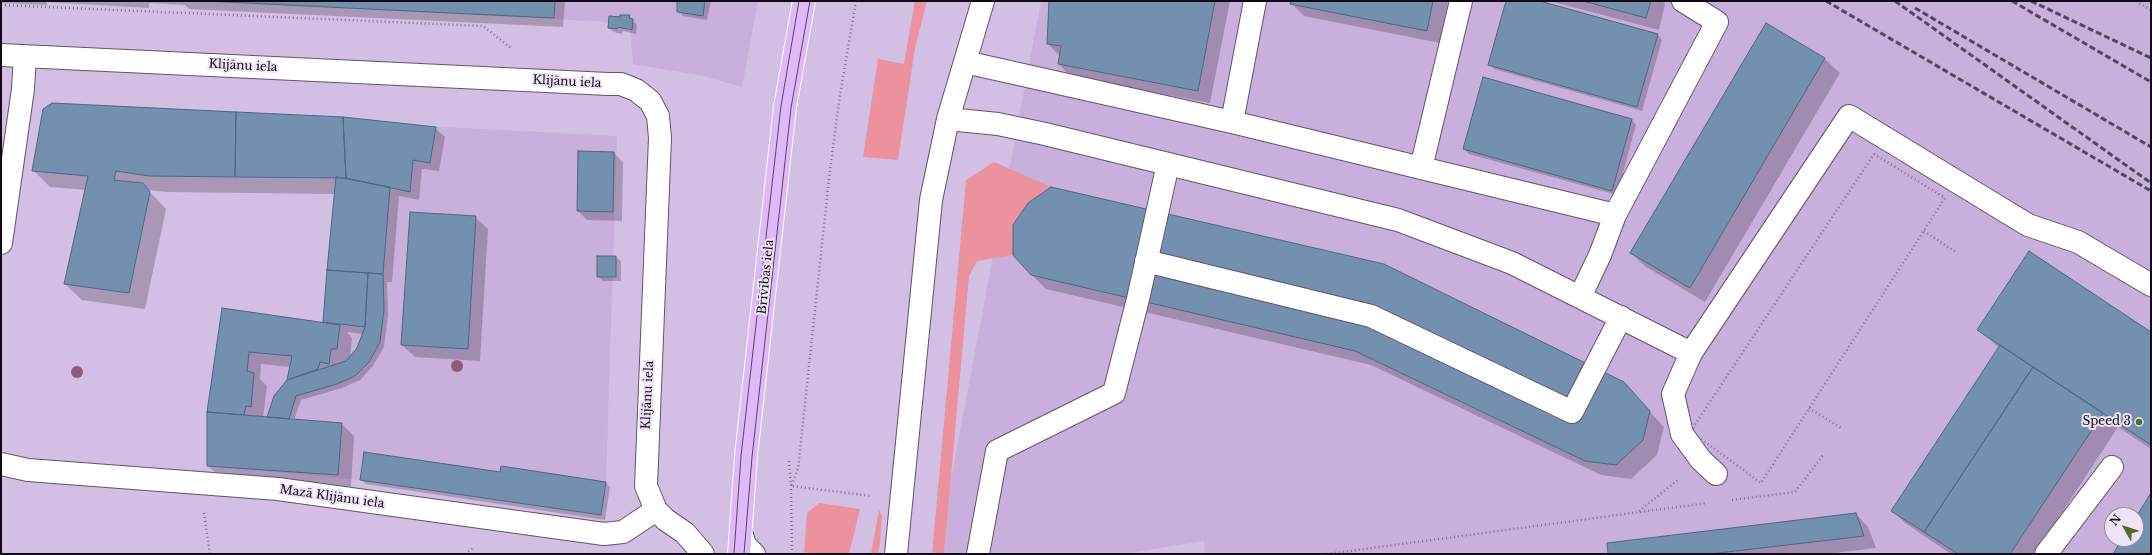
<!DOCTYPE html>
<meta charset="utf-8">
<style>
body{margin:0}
#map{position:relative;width:2152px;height:555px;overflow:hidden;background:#d3bee4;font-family:"Libre Baskerville",serif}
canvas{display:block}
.frame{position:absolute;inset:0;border:2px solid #110a16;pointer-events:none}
.north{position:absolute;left:2104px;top:507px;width:40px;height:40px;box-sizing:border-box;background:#eee3f7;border:1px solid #968c9d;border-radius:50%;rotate:309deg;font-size:11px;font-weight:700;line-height:16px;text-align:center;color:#110a16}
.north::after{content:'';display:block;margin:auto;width:14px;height:18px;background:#4d6e25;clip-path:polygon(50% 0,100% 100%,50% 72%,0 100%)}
</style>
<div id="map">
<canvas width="2152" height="555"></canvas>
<div class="frame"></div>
<div class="north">N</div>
</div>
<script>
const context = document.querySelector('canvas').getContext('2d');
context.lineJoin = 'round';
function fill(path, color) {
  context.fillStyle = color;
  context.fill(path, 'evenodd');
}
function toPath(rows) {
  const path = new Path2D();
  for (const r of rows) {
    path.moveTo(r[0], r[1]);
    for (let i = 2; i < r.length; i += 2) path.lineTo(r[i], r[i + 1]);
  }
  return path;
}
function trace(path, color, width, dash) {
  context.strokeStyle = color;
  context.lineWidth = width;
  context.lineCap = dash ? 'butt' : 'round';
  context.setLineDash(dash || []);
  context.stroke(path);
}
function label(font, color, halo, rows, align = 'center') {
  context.font = font + ' "Libre Baskerville",serif';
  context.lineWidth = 4;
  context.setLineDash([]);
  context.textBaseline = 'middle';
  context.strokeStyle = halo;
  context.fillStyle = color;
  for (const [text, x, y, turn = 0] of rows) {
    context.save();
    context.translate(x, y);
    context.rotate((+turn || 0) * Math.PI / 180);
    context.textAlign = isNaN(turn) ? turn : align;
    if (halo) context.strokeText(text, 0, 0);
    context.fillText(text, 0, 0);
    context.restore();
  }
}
fill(toPath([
 [204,1,758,1,742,87,699,75,633,64,630,29,618,27,617,29,608,28,609,22],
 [1041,1,2151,1,2151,554,1205,554,1204,541,1124,554,937,554],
 [2112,515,2136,515,2136,539,2112,539],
 [427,126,617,136,606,482,601,515,360,480,207,466,207,412,222,308,323,322,336,177,346,178]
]), '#c9b0dc');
fill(toPath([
 [915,1,927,1,915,48,898,160,863,157,878,59,904,64],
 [994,162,1051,187,1028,203,1013,225,1013,255,977,261,969,276,944,554,932,554,966,180],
 [819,503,860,509,849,554,804,554,807,513],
 [879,510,882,516,880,542,878,554,871,554]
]), '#ec929f');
fill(toPath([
 [1,1,565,1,563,27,189,9,185,5,149,3,149,8,47,2,47,5,1,3],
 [678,1,711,1,707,20,683,16,677,8],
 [1050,1,1230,1,1210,103,1071,77,1059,64,1060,56,1048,44],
 [1292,1,1448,1,1440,43,1304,16,1292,4],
 [1507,1,1537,1,1658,35,1662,40,1642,111,1494,69,1489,64],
 [1550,1,1662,1,1665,4,1659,30],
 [629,16,637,25,636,34,623,31,622,34,614,32,609,28,610,17],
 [1766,24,1825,59,1840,73,1705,302,1646,267,1631,253],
 [1632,120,1636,125,1617,195,1469,154,1464,149],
 [435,128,445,137,439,171,422,169,419,200,399,196,392,282,387,282,388,315,384,347,373,366,360,380,342,388,301,400,294,420,342,424,354,436,351,487,221,478,208,466,208,412,223,309,326,324,324,322,335,194,166,192,148,190,166,209,145,309,82,300,65,284,86,190,50,187,33,170],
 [347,332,363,334,358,349,350,358,352,338],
 [261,364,291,367,288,380,270,418,263,418,267,386,260,379],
 [273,416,294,418,294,420],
 [614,153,623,162,622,221,587,220,578,211],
 [475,217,488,229,480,361,415,357,402,345],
 [616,257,621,261,621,281,603,281,598,276],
 [1031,274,1634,395,1664,427,1657,455,1631,479,1601,475,1371,365,1046,289],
 [1979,330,2151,333,2151,449,2118,427,2035,554,1951,554,1905,523,1893,511,1999,348],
 [501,473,606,483,610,487,605,520,366,484,361,480],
 [1856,514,1868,527,1876,548,1826,554,1609,554]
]), '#0003');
const building = toPath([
 [204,1,555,1,554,18,204,1],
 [677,1,705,1,703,16,677,12,677,1],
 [1049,1,1215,1,1198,91,1058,64,1061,46,1047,44,1049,1],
 [1291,1,1433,1,1427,31,1290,4,1291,1],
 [1506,1,1540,1,1658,34,1637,107,1488,65,1506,1],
 [1583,1,1651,1,1646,18,1583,1],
 [620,15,630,15,629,18,633,19,632,30,618,27,617,29,608,28,609,16,620,17,620,15],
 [1766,23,1825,58,1690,288,1630,253,1766,23],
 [1483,77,1632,119,1612,191,1463,149,1483,77],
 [52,103,236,112,235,177,149,176,116,171,114,180,143,183,150,192,129,293,64,284,88,176,32,171,43,109,52,103],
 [236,112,343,117,346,178,235,177,236,112],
 [343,117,436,127,430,163,413,160,410,192,346,178,343,117],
 [578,151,614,152,613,212,577,211,578,151],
 [336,177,390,187,383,274,327,270,336,177],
 [1051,187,1384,264,1624,382,1650,411,1643,440,1616,465,1585,461,1355,351,1031,275,1013,255,1013,225,1028,203,1051,187],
 [410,212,476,216,468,349,401,345,410,212],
 [2029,251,2151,332,2151,445,1977,330,2029,251],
 [597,256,616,256,616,277,597,277,597,256],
 [327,270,368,273,365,327,323,322,327,270],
 [368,273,383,274,384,310,380,342,369,362,355,376,337,384,296,396,289,419,267,417,274,396,287,380,346,361,357,348,365,327,368,273],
 [222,308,340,325,337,349,331,349,329,364,320,362,318,369,287,380,292,356,249,352,247,371,254,373,251,407,246,406,244,415,207,412,222,308],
 [2000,345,2033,367,1924,532,1891,511,2000,345],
 [2033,367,2103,413,2010,554,1958,554,1924,532,2033,367],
 [207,412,342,423,338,475,207,466,207,412],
 [364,452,500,472,501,466,606,482,601,515,360,480,364,452],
 [2151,493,2151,554,2113,554,2122,539,2136,539,2136,517,2151,493],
 [1856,513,1864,536,1710,554,1608,554,1607,543,1856,513]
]);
fill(building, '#7390af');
trace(building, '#4c6885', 1);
const minor = toPath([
 [1,55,608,84,621,84,636,90,650,101,658,116,660,138,646,486,656,510,666,520,685,533,703,554],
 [965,62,1232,122,1615,215],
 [948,119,998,124,1045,134,1398,220,1512,263,1691,353],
 [1232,122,1255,1],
 [1421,168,1461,1],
 [1,243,23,89,25,56],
 [1146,261,1371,316,1572,412,1621,317],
 [1580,297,1600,255,1615,215,1717,22,1683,1],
 [1,464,28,470,278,489,604,534,623,532,656,510],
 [1716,474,1701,460,1682,434,1673,394,1691,353,1849,116,2028,225,2078,242,2151,285],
 [741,532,745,545,754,554],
 [896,554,931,200,948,119,983,1],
 [978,554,997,451,1114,393,1138,299,1168,164],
 [2046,554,2112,467]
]);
const highway = toPath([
 [739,554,746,456,785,107,804,1]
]);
trace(minor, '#655273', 24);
trace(highway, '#fff', 24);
trace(toPath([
 [856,1,840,95,829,178,798,469,791,486,872,496],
 [2136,1,2151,10],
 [1,5,483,26,512,49],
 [1874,154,1945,198,1761,483,1693,433,1694,426,1874,154],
 [1924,231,1957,253],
 [1809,408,1841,428],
 [789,461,791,486,792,554],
 [1732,500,1795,492,1824,454],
 [1639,511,1679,479],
 [204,513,210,554],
 [465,554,474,547],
 [1327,554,1707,503]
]), '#82738e', 2.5, [1, 3]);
trace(minor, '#fff', 22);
trace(highway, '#deb9f9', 22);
trace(toPath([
 [734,554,741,456,781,106,799,1],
 [744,554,752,457,791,108,810,1]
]), '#54485d', 1);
trace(toPath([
 [1826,1,2151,191],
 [1895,1,2151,183],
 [2012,1,2151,82],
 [2031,1,2151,58],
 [1915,8,2151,147]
]), '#54485d', 3, [6, 3]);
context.fillStyle = '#8c5d78';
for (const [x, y] of [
 [457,366],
 [77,372]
]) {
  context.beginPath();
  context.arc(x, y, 6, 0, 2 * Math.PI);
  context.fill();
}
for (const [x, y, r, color] of [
 [2139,422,4,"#4d6e25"]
]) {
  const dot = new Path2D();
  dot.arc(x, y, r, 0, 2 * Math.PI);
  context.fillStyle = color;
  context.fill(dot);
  trace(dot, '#eee3f7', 1.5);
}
label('12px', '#110a16', '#eee3f7', [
 ["Klijānu iela",243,66,3],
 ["Klijānu iela",567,82,3],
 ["Brīvības iela",766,277,-84],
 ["Klijānu iela",648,395,-87],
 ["Mazā Klijānu iela",332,497,8]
]);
label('12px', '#110a16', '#eee3f7', [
 ["Speed 3",2131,422]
], 'right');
</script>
